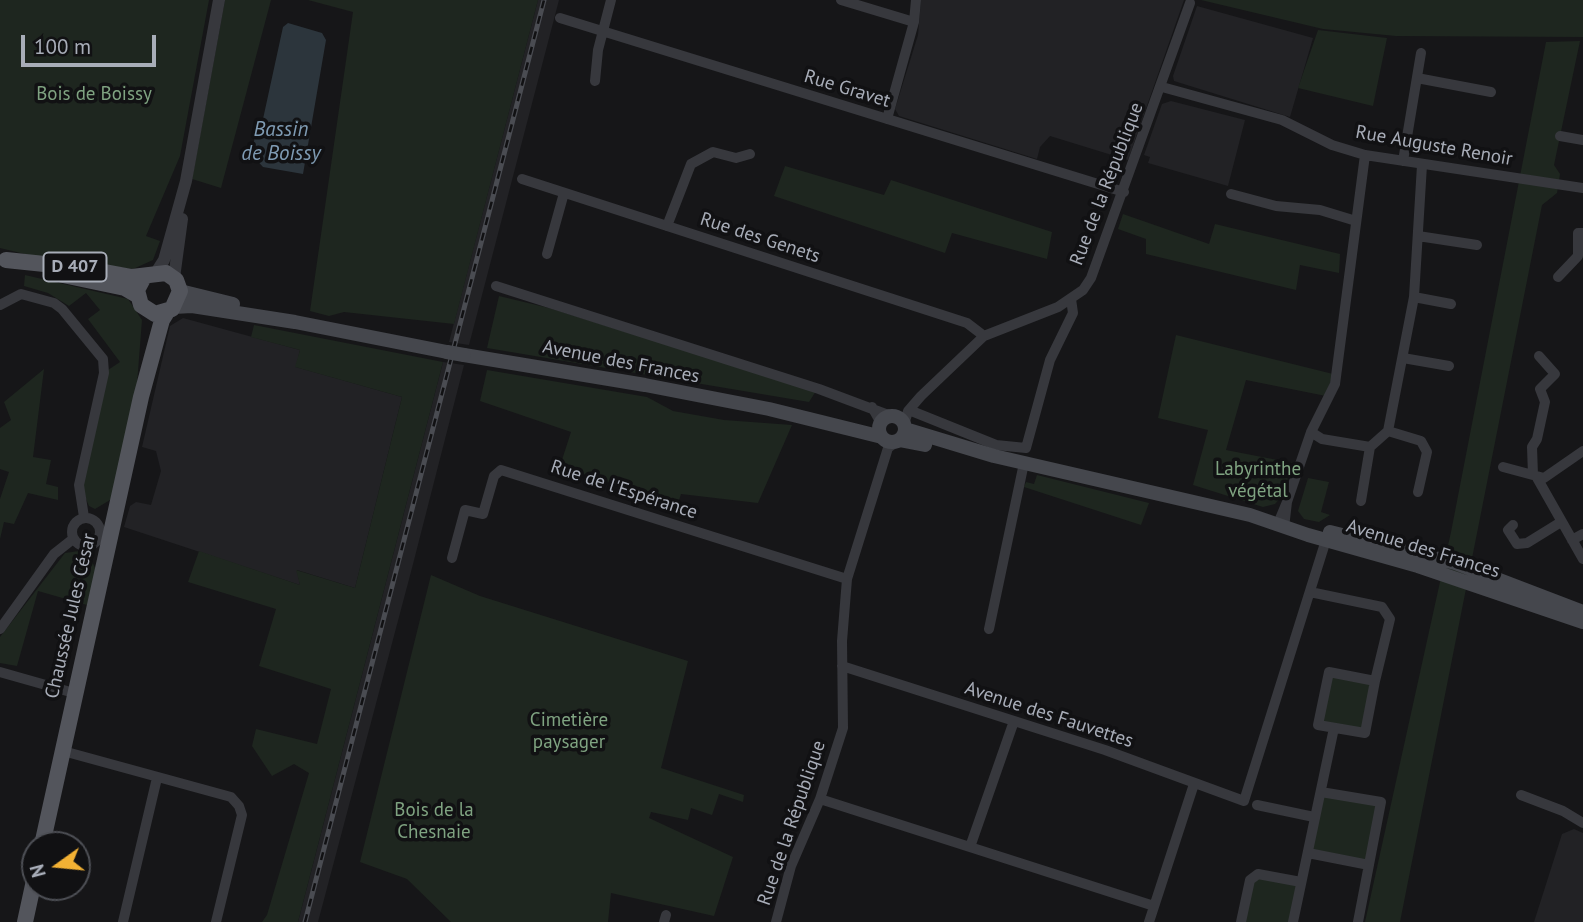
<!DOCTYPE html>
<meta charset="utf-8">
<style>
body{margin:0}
#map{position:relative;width:1583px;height:922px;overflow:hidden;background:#161618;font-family:"PT Sans",sans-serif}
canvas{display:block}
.north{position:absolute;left:21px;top:831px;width:70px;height:70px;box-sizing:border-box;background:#111113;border:2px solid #4d4f55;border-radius:50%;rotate:255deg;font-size:19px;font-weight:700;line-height:28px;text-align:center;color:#a8adb8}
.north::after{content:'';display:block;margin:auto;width:24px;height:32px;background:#f2b134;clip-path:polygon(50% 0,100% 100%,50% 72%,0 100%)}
.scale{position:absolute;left:21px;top:35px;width:135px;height:32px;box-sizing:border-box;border:4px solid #a8adb8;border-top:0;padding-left:9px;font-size:21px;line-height:24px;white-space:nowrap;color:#a8adb8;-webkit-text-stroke:5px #111113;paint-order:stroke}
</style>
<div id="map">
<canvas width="1583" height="922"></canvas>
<div class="north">N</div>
<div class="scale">100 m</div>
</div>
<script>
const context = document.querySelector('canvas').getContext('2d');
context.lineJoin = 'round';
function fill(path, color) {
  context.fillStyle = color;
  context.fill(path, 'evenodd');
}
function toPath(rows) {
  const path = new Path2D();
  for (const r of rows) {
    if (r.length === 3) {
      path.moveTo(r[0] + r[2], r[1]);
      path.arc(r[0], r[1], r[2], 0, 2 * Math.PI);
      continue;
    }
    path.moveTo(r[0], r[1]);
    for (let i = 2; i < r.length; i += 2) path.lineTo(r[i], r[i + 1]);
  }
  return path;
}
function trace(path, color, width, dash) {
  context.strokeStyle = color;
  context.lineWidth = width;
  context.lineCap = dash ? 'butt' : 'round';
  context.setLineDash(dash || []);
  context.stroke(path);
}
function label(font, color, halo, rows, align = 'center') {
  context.font = font + ' "PT Sans",sans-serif';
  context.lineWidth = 7;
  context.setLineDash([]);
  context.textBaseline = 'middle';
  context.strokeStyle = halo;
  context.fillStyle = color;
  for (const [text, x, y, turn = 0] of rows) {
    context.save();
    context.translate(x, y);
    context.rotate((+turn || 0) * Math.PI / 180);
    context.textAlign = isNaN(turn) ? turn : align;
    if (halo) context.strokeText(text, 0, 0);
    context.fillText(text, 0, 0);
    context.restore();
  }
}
fill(toPath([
 [538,0,559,0,469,345,449,342],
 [921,0,1184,0,1128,160,1050,136,1040,147,1037,159,899,116,895,109,918,35],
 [1197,6,1313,38,1290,117,1174,81,1173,76],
 [1171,101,1245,120,1228,186,1148,163,1150,157,1144,155,1162,104],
 [183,318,300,350,296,367,402,397,355,588,297,570,300,585,124,527,130,506,136,502,151,505,161,471,156,451,142,447,170,326],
 [443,362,464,365,412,568,318,922,298,922],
 [1574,829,1583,833,1583,922,1534,922,1562,834]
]), '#222225');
fill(toPath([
 [0,0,209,0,180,156,146,236,160,241,153,260,133,269,33,256,0,248],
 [225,0,271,0,221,188,192,179],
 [308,0,538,0,454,324,344,312,329,316,310,311,353,12],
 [1201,0,1583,0,1583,37,1396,36,1323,29],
 [1318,30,1387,38,1373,106,1298,88],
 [1580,41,1554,165,1560,174,1557,193,1542,205,1400,922,1365,922,1451,532,1546,42],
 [785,166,884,195,891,180,1052,232,1047,259,952,233,945,253,774,196],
 [1123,214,1209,244,1215,224,1340,254,1339,273,1300,265,1296,290,1146,254,1146,239,1118,229],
 [25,275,128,299,142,320,137,384,115,497,95,509,89,506,82,490,108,370,120,362,88,319,100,310,86,293,69,306,48,293,24,286],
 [499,296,549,308,816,391,809,402,487,348],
 [254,325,443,362,298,922,262,922,267,915,309,773,294,764,272,776,252,746,256,729,317,744,331,689,259,666,276,609,188,582,199,551,300,585,296,570,355,588,402,397,295,367,300,350,251,337],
 [1176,335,1333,374,1326,396,1246,380,1226,450,1293,463,1282,496,1275,504,1263,507,1193,485,1208,430,1158,418],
 [44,369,33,457,51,460,46,484,58,487,58,500,28,493,14,524,4,522,0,539,0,499,9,472,0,469,0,428,11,420,4,402],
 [487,370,647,397,673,411,724,420,792,425,758,503,681,494,677,506,560,466,571,432,480,401],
 [1037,475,1149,503,1141,525,1024,487,1026,482,1034,484],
 [1308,478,1329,482,1321,512,1330,515,1319,522,1304,519,1298,511],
 [79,551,90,557,96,570,87,605,38,591,17,666,0,663,0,637,65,553],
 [431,575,480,596,688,661,661,768,744,795,743,802,719,794,712,815,691,808,688,820,651,812,649,818,733,857,714,916,611,893,608,922,451,922,407,879,360,862],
 [1329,672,1375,681,1365,733,1318,725],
 [1321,792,1381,802,1369,865,1308,853],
 [1258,874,1301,882,1293,922,1241,922,1250,880]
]), '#1e261f');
fill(toPath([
 [288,23,322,33,326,40,303,174,263,167,252,155,257,122,263,119,283,27]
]), '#2c353c');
trace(toPath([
 [841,0,914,22],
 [560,18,1124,192],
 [1417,78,1491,92],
 [595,81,598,50,611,0],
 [1162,87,1282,120,1332,145,1365,155,1583,188],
 [887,119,914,22,916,0],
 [1560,136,1583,140],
 [1403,161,1421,53],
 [522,179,967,323,984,336],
 [1231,194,1276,206,1320,210,1356,221],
 [667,226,691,164,713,152,736,158,750,154],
 [1418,236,1477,245],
 [547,254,564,193],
 [1558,277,1578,256,1578,233,1583,233],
 [496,286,819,389,891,416],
 [1414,297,1451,304],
 [0,305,21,294,54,303,62,309,103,359,104,373,79,485,84,517],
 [1403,358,1449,366],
 [872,407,881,423],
 [909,410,996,445,1026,448,1050,360,1073,313,1071,299],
 [904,425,908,411,921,396,984,336,1058,307,1083,290,1091,278,1190,3],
 [1388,431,1421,441,1427,452,1418,492],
 [1311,432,1322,439,1370,447,1388,431,1414,297,1422,165],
 [1503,467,1544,478,1583,451],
 [1533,475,1532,447,1537,439,1545,402,1540,389,1555,374,1539,356],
 [1536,476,1583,559],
 [1361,501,1370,447],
 [1287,502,1311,432,1335,384,1365,155],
 [86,532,14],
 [1513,525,1508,530,1517,544,1527,543,1561,522],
 [1277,526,1287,502,1284,528],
 [1572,540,1583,534],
 [452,558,465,510,483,514,494,476,501,470,847,579],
 [1310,592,1382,607,1390,619,1375,681],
 [0,629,54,554,73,539],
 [989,629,1024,463],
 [842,666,1105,750,1244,801,1326,540],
 [0,672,74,693],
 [1329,672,1375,681,1365,733,1318,725,1329,672],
 [63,751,231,797,239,806,242,815,216,922],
 [1321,792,1381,802,1358,922],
 [1521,795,1563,811,1583,823],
 [820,799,1154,906],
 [1257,805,1314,817],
 [970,847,1014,721],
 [1308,853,1369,865],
 [123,922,157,778],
 [664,922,666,915],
 [776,922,791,866,820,799,843,728,842,641,847,579,888,448,896,442],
 [1149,922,1194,784],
 [1241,922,1250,880,1258,874,1301,882],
 [1293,922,1334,728]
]), '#37383d', 10);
trace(toPath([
 [157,271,164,260,186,181,219,0],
 [174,278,182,219]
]), '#37383d', 12);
trace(toPath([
 [180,291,233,304],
 [174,307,192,306,295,322,447,352],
 [464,355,645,385,769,409,882,437],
 [892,429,13],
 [905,429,994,456,1250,515,1308,535,1418,566,1583,622],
 [899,440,925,445],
 [1330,532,1455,563,1583,612]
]), '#45474d', 14);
trace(toPath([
 [6,260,83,268,132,277,166,273,176,280,180,291,172,309,155,314,141,305,137,290,144,277],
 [63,275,125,288,137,295],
 [42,845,141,397,162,320,167,312],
 [25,922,35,876]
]), '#53555c', 16);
const rail = toPath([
 [305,922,544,0]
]);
trace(rail, '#4a4c52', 5);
trace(rail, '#111113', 2.5, [8]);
trace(toPath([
 [447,352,464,355]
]), '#45474d', 14);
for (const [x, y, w] of [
 [75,267,63]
]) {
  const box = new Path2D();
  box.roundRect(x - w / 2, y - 14.5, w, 29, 5);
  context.fillStyle = '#111113';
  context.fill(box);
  trace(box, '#a8adb8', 2);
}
label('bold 18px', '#a8adb8', null, [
 ["D 407",75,267]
]);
label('19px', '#a8adb8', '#111113', [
 ["Rue Gravet",847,89,17],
 ["Rue Auguste Renoir",1434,146,10],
 ["Rue de la République",1107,184,-69],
 ["Rue des Genets",760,238,18],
 ["Avenue des Frances",621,362,11],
 ["Rue de l'Espérance",624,490,18],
 ["Avenue des Frances",1423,549,17],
 ["Chaussée Jules César",71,616,-77],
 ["Avenue des Fauvettes",1049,715,18],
 ["Rue de la République",792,823,-71]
]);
label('19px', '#7fa381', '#111113', [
 ["Bois de Boissy",94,95],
 ["Labyrinthe",1258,470],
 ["végétal",1258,492],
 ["Cimetière",569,721],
 ["paysager",569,743],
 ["Bois de la",434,811],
 ["Chesnaie",434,833]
]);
label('italic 21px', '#7f9bb3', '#111113', [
 ["Bassin",281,130],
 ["de Boissy",281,154]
]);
</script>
